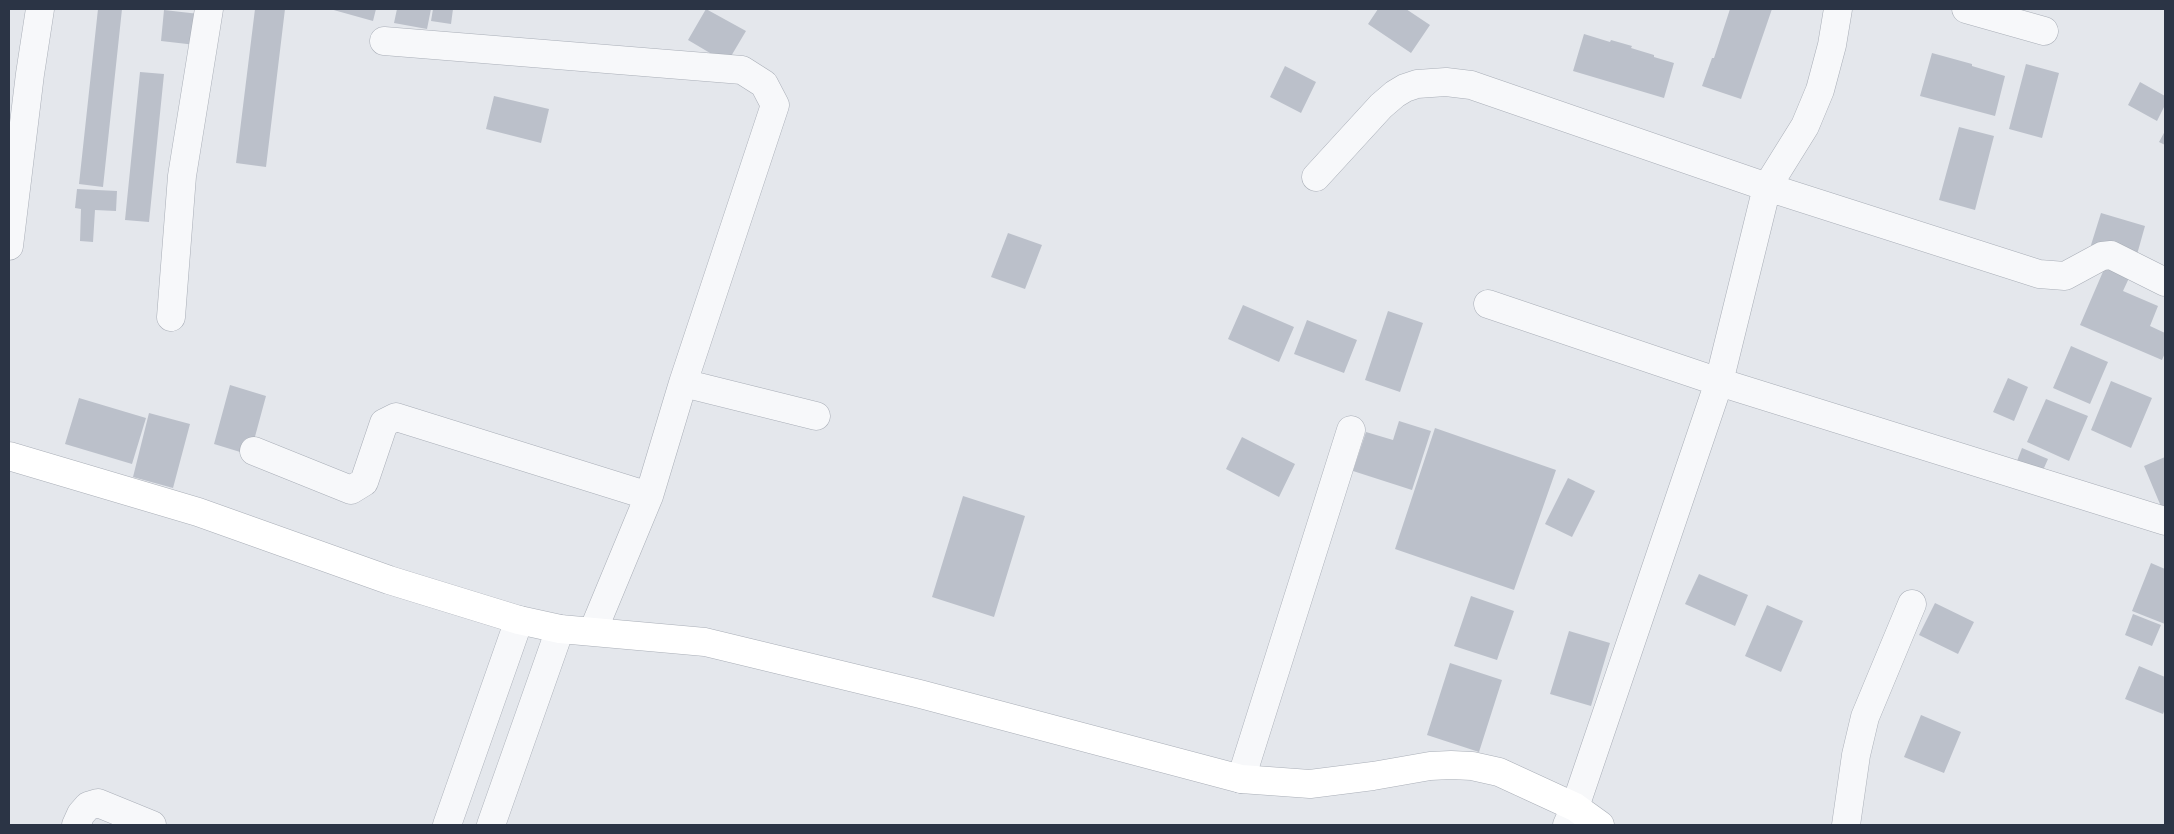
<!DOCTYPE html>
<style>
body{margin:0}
#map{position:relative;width:2174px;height:834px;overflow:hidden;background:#e4e7ec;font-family:Inter,sans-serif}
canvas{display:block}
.frame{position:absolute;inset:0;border:10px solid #2b3445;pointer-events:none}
</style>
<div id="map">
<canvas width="2174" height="834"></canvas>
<div class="frame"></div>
</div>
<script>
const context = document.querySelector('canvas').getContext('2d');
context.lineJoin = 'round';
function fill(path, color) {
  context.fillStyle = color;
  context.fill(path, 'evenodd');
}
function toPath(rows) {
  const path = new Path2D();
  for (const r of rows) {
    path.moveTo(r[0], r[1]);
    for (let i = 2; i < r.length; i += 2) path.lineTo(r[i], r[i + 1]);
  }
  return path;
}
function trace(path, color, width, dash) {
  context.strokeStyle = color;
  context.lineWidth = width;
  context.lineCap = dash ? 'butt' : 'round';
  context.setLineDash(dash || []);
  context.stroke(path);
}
fill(toPath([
 [98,9,122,9,103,187,79,184],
 [255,9,285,9,266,167,236,163],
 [330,9,376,9,373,21],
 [397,9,431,9,427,29,394,23],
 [433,9,453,9,451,24,431,21],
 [706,9,746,31,727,63,688,40],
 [1378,9,1406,9,1430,25,1411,53,1368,24],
 [1730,9,1772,9,1741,99,1702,86,1712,58,1714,58],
 [164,10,199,14,196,45,161,41],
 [1584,34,1610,42,1611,40,1632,46,1631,48,1654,55,1654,57,1674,63,1664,98,1573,71],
 [1932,53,1972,64,1972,66,2005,76,1995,116,1920,96],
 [2026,64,2059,73,2042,138,2009,129],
 [1285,66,1316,82,1301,113,1270,97],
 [140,72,164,74,149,222,125,220],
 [2140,82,2165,96,2165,105,2157,121,2128,105],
 [494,96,549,109,541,143,486,129],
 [1959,127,1994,136,1975,210,1939,200],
 [2165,131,2165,145,2159,142],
 [77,189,117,191,116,211,95,210,93,242,80,241,81,209,75,208],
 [2101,213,2145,226,2136,258,2091,245],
 [1008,233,1042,245,1025,289,991,277],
 [2105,267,2129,278,2123,291,2158,306,2150,326,2165,333,2165,353,2162,360,2080,325],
 [1243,305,1294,327,1279,362,1228,339],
 [1388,311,1423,323,1400,392,1365,380],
 [1307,320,1357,340,1344,373,1294,354],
 [2071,346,2108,362,2090,404,2053,388],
 [2008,378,2028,387,2014,421,1993,412],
 [2111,381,2152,398,2131,448,2091,430],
 [230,385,266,396,250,455,214,444],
 [79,398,146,418,132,464,65,444],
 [2046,399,2088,416,2069,461,2027,442],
 [149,413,190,424,173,488,133,477],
 [1399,421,1431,431,1412,490,1353,471,1366,432,1393,440],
 [1435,428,1556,470,1514,590,1395,549],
 [1242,437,1295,464,1279,497,1226,469],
 [2022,448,2048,459,2040,477,2015,466],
 [2165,457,2165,516,2144,466],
 [1568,478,1595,491,1572,537,1545,524],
 [963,496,1025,516,994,617,932,597],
 [2151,563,2165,569,2165,624,2132,611],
 [1699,574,1748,595,1735,626,1685,604],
 [1471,596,1514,611,1497,660,1454,646],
 [1935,603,1974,622,1958,654,1919,635],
 [1767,605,1803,621,1781,672,1745,656],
 [2133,614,2161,625,2152,646,2125,635],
 [1569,631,1610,643,1591,706,1550,694],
 [1450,663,1502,680,1479,752,1427,735],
 [2139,666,2165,677,2165,709,2163,714,2125,699],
 [1921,715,1961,732,1944,773,1904,757]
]), '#bbc0ca');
const street = toPath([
 [1966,9,2044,31],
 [384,41,742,70,764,84,775,105,683,383,649,496,593,631],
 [1316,177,1381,106,1395,94,1405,88,1417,84,1446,82,1471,85,1767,187,2039,274,2065,276,2102,256,2111,255,2165,282],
 [9,246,30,74,40,9],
 [1488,304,1719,382,2165,521],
 [171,317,182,176,209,9],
 [683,383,816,416],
 [254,451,351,490,364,482,384,423,396,417,649,496],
 [1241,779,1351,430],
 [76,825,81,814,88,806,98,803,152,825],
 [447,825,519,620],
 [491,825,560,629],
 [1567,825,1575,807,1719,382,1767,187,1805,126,1820,90,1832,45,1838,9],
 [1846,825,1856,755,1865,717,1912,604]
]);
const secondary = toPath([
 [9,456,198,512,389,580,519,620,560,629,705,642,920,694,1241,779,1310,784,1373,776,1430,766,1451,765,1472,766,1499,772,1575,807,1600,825]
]);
trace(street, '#a9aeb7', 29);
trace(secondary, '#a9aeb7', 29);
trace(street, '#f7f8fa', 28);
trace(secondary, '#fff', 28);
</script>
